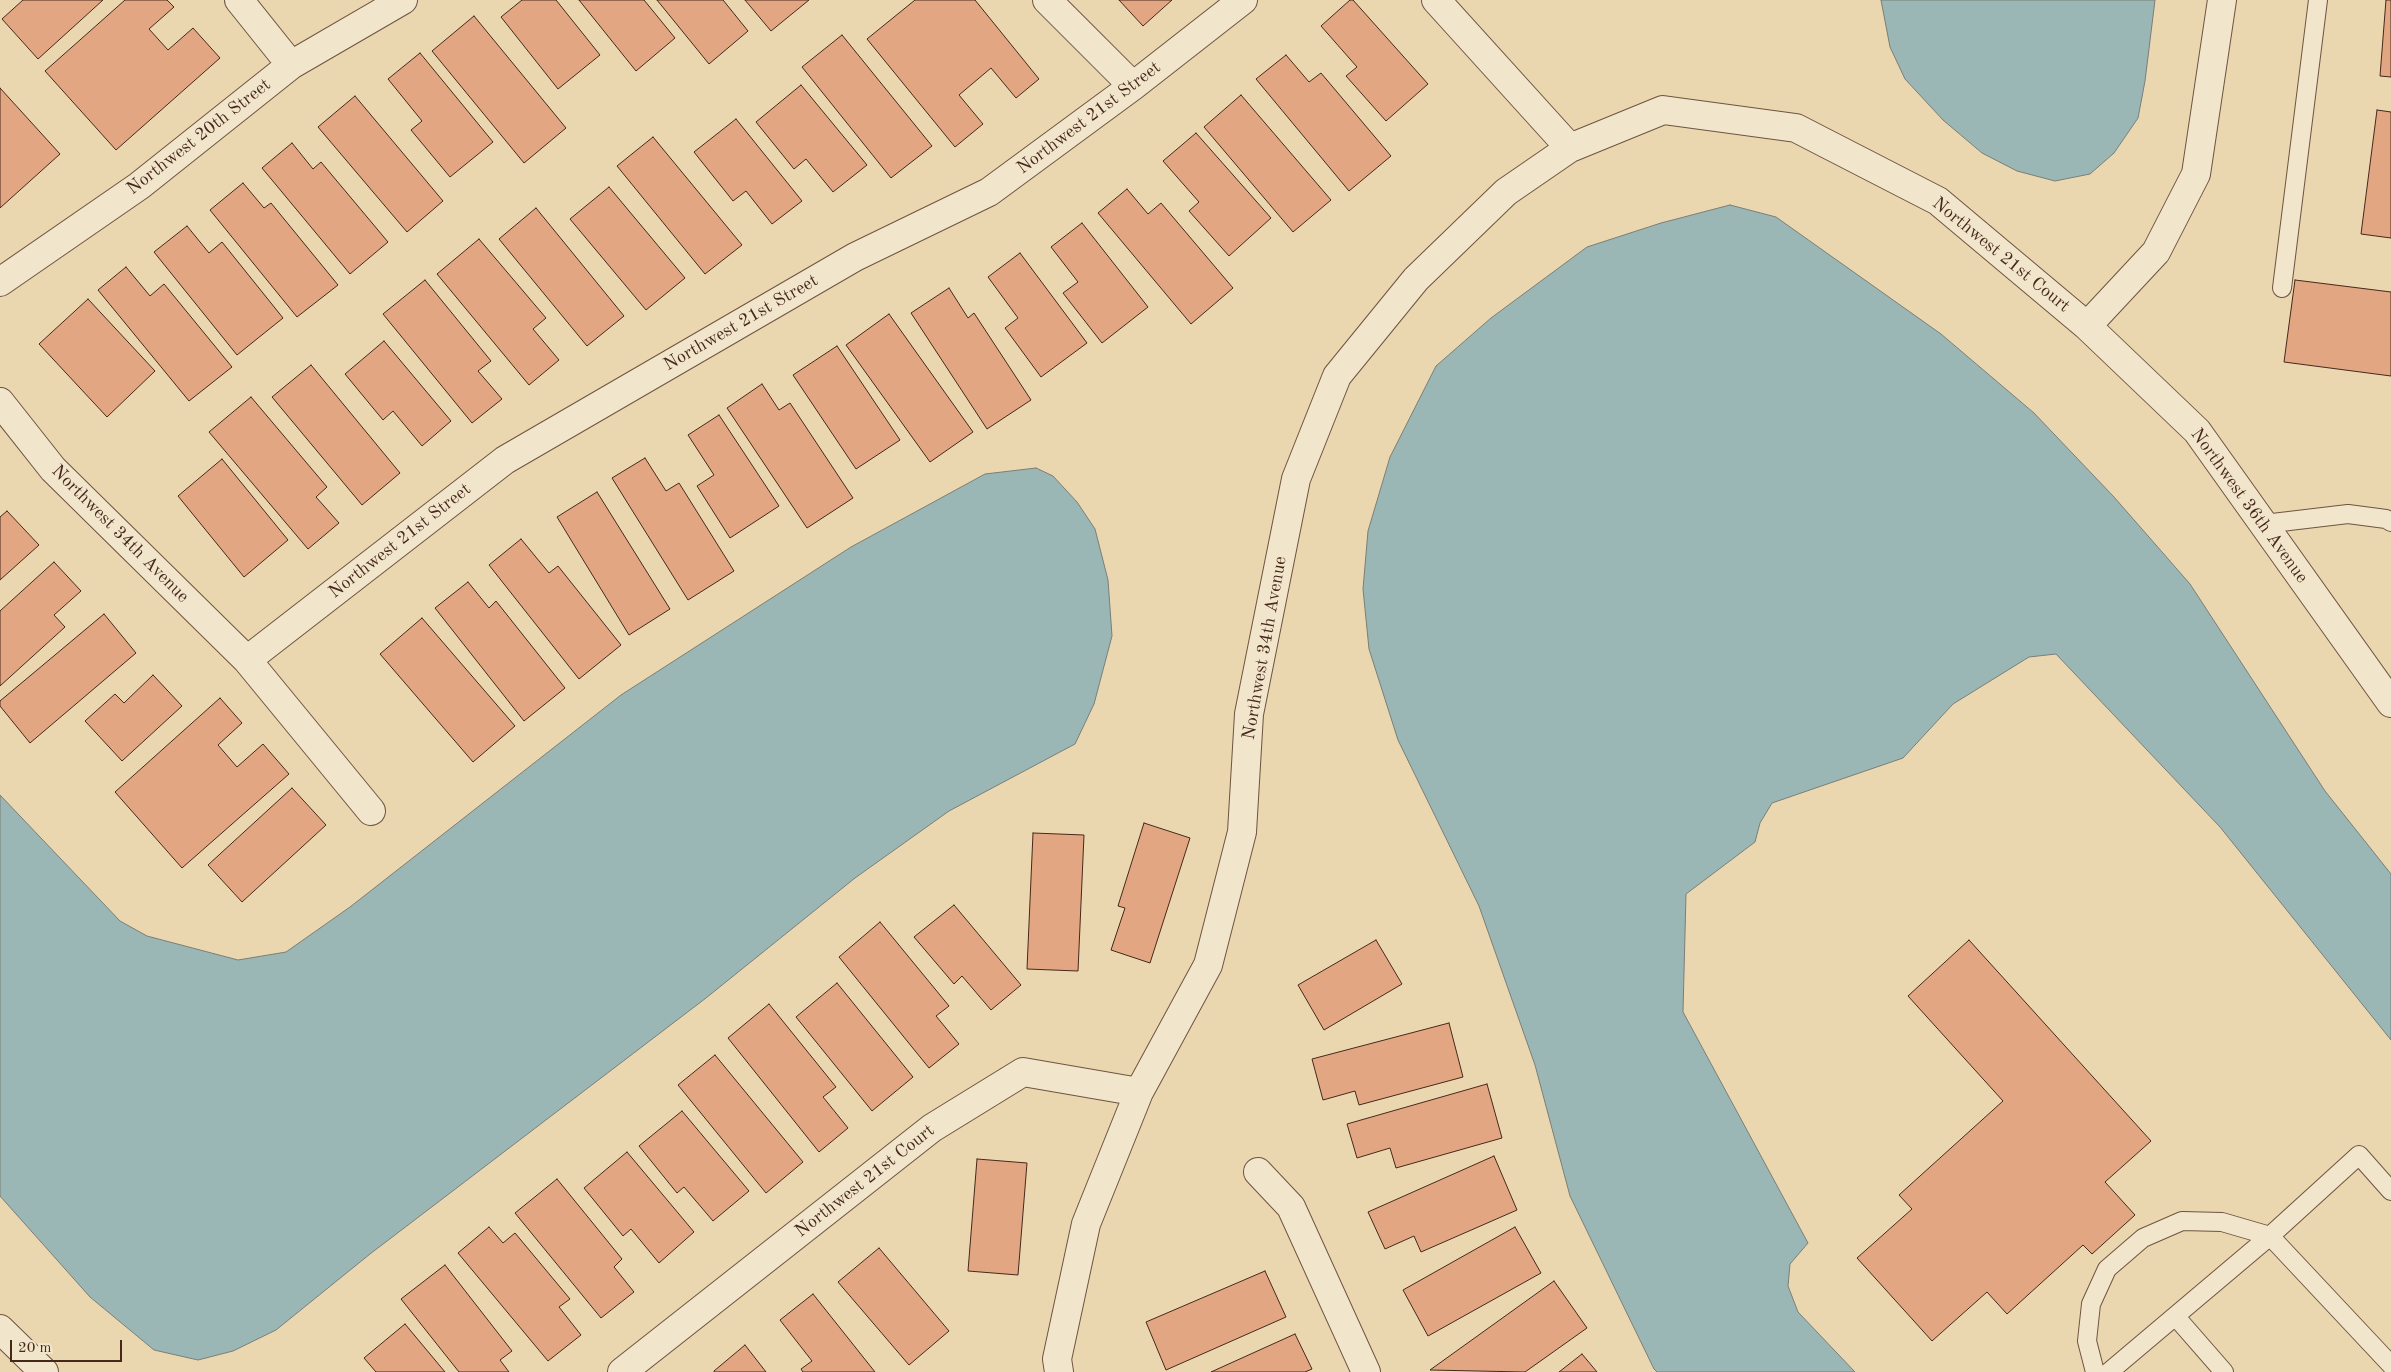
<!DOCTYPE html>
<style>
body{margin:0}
#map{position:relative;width:2391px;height:1372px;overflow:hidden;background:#ead7b0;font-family:"Old Standard TT",serif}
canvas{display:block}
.scale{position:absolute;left:10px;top:1340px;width:112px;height:22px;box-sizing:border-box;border:2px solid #46281b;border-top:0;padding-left:6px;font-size:15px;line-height:18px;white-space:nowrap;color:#46281b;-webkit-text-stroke:4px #f1e5cc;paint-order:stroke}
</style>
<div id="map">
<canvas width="2391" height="1372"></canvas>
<div class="scale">20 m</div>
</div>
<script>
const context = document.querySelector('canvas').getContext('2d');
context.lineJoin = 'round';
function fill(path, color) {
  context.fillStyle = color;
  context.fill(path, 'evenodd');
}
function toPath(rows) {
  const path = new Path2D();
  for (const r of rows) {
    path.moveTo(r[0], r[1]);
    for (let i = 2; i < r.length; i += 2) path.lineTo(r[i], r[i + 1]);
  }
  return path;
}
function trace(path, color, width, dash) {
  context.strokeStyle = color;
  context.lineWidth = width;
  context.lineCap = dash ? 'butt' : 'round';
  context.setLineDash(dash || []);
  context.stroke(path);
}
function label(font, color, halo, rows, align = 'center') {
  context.font = font + ' "Old Standard TT",serif';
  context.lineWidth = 4;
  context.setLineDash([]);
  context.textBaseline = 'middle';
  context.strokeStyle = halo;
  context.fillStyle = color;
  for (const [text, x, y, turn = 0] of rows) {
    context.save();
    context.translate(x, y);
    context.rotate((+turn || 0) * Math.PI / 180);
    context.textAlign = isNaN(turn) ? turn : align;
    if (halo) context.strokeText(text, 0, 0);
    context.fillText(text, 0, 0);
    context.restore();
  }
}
const water = toPath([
 [1881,0,2155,0,2145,81,2138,118,2114,153,2090,174,2055,181,2017,171,1982,153,1943,120,1905,79,1890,47,1881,0],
 [1730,205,1776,217,1941,334,2034,413,2114,497,2190,584,2325,791,2391,874,2391,1040,2220,827,2056,654,2029,657,1953,704,1903,758,1772,803,1760,823,1755,842,1686,894,1683,1012,1808,1243,1790,1264,1788,1286,1798,1312,1855,1372,1657,1372,1654,1369,1570,1196,1535,1065,1479,906,1398,740,1369,649,1363,589,1368,531,1390,457,1436,366,1491,318,1587,247,1661,223,1730,205],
 [1036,468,1053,476,1077,502,1095,529,1108,580,1112,636,1094,704,1075,744,949,811,855,878,706,998,370,1254,276,1330,233,1351,198,1360,154,1350,90,1297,0,1196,0,795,120,921,147,936,238,960,286,952,350,907,621,695,851,547,985,474,1036,468]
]);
fill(water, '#9bb7b5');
trace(water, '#797e77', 1);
const building = toPath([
 [23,0,103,0,38,59,2,19,23,0],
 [125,0,167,0,174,7,149,29,168,50,193,28,220,58,116,150,45,71,125,0],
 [522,0,556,0,600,55,558,89,501,17,522,0],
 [579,0,644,0,675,38,636,71,579,0],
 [657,0,723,0,748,31,709,64,657,0],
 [745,0,809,0,771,31,745,0],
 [915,0,975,0,1039,79,1016,98,991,68,959,95,983,124,955,147,867,39,915,0],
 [1119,0,1172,0,1143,26,1119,0],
 [1350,0,1353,0,1428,84,1386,121,1346,76,1357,67,1321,26,1350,0],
 [2386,0,2391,0,2391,77,2380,76,2386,0],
 [474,16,566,128,524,163,432,51,474,16],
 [842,35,932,146,891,178,802,67,842,35],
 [420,53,493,142,450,177,411,130,422,121,388,79,420,53],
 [1286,55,1309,82,1321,73,1391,156,1349,191,1256,79,1286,55],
 [801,85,867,165,833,192,806,159,794,169,756,122,801,85],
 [0,88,60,154,0,208,0,88],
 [1241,95,1331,200,1293,232,1204,127,1241,95],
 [355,96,443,201,407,232,318,127,355,96],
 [2377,110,2391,112,2391,238,2361,234,2377,110],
 [736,119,802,201,772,224,746,191,733,201,694,152,736,119],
 [1196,133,1271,218,1229,256,1189,211,1199,202,1163,161,1196,133],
 [653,137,742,245,705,274,617,166,653,137],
 [292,143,313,169,321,162,388,242,350,274,262,168,292,143],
 [243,183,264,208,271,203,338,285,297,317,210,210,243,183],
 [609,187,685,278,646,310,570,219,609,187],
 [1127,189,1148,214,1161,203,1233,288,1191,324,1098,213,1127,189],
 [536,208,624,316,587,346,499,239,536,208],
 [1082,223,1148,307,1102,343,1063,293,1078,282,1051,247,1082,223],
 [187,226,209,253,222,242,283,318,237,355,154,252,187,226],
 [479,239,546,318,533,329,559,360,529,385,437,274,479,239],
 [1020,253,1087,343,1041,377,1005,328,1018,318,988,277,1020,253],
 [126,267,150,296,164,284,232,367,189,401,98,290,126,267],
 [425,280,491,361,478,371,502,399,472,423,383,314,425,280],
 [2295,280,2391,292,2391,376,2284,362,2295,280],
 [949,288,968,318,974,313,1031,400,987,429,911,313,949,288],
 [88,299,155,371,107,417,39,344,88,299],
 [889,314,973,432,930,462,846,345,889,314],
 [384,341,451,421,422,446,393,411,383,420,345,374,384,341],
 [837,346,900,440,856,469,793,375,837,346],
 [311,365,400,473,362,505,272,397,311,365],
 [762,384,779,410,790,403,853,498,807,528,727,408,762,384],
 [251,397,327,487,316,497,339,523,308,549,209,432,251,397],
 [719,415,779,506,730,538,697,486,714,475,688,435,719,415],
 [645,458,666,491,679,483,734,571,688,600,612,478,645,458],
 [222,459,288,540,244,577,178,496,222,459],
 [597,492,670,609,629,635,557,517,597,492],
 [7,511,39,545,0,580,0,517,7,511],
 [521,539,549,573,558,566,621,645,579,679,489,565,521,539],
 [54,562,81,591,54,615,65,627,0,686,0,611,54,562],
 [468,582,489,608,496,601,565,688,524,721,435,608,468,582],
 [104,614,136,653,30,743,0,706,0,701,104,614],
 [422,618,515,726,473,762,380,654,422,618],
 [153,675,182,706,122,761,85,721,115,694,124,703,153,675],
 [220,698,242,723,218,745,237,767,263,744,289,774,182,868,115,792,220,698],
 [292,788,326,825,242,902,208,865,292,788],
 [1144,823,1190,838,1150,963,1111,950,1125,908,1118,906,1144,823],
 [1033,833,1084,835,1078,971,1027,969,1033,833],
 [954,905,1021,985,991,1010,962,976,954,984,914,937,954,905],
 [880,922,949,1006,936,1016,959,1044,929,1068,839,957,880,922],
 [1376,940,1402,984,1324,1030,1298,985,1376,940],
 [1969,940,2151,1141,2105,1182,2135,1215,2092,1254,2083,1245,2007,1314,1987,1292,1932,1341,1857,1258,1912,1209,1899,1195,2003,1101,1908,996,1969,940],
 [837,983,913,1077,872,1111,796,1017,837,983],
 [769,1004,836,1087,823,1097,848,1128,819,1152,728,1038,769,1004],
 [1449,1023,1463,1077,1359,1105,1355,1091,1323,1100,1312,1059,1449,1023],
 [715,1055,803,1162,766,1193,678,1085,715,1055],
 [1487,1084,1502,1138,1396,1168,1390,1148,1357,1158,1347,1124,1487,1084],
 [682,1111,749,1191,713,1221,684,1187,677,1193,639,1146,682,1111],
 [627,1152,694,1232,659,1263,631,1229,623,1236,584,1188,627,1152],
 [1494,1156,1517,1210,1421,1252,1414,1236,1385,1249,1368,1212,1494,1156],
 [977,1159,1027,1163,1018,1275,968,1271,977,1159],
 [557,1179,622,1259,614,1267,634,1292,601,1318,515,1213,557,1179],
 [489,1227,503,1243,515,1233,570,1299,559,1307,581,1335,548,1361,458,1253,489,1227],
 [1515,1227,1541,1273,1428,1336,1403,1290,1515,1227],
 [879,1248,949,1331,909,1365,838,1282,879,1248],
 [445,1265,512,1351,500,1360,509,1372,459,1372,401,1299,445,1265],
 [1265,1271,1286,1317,1166,1370,1146,1322,1265,1271],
 [1554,1281,1587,1328,1525,1372,1430,1370,1554,1281],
 [813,1294,875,1372,803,1372,801,1369,812,1361,780,1320,813,1294],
 [405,1324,445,1372,376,1372,364,1358,405,1324],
 [1295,1334,1312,1369,1305,1372,1211,1372,1295,1334],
 [745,1345,766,1372,714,1372,714,1371,745,1345],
 [1582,1354,1597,1372,1559,1372,1582,1354]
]);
fill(building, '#e2a782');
trace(building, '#46281b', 1);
const service = toPath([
 [2282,288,2318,0],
 [2264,524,2348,514,2386,519,2391,522],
 [2176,1317,2224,1372],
 [2095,1372,2087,1341,2091,1304,2107,1269,2143,1238,2182,1221,2222,1222,2270,1236,2391,1365],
 [2109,1372,2270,1236,2359,1155,2391,1191]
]);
const minor = toPath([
 [239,0,291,65],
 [1047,0,1133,86],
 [1436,0,1570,148],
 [0,282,139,186,291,65,403,0],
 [2087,326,2156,252,2196,174,2222,0],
 [0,402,53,469,247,660,371,811],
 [247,660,505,460,855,257,989,192,1133,86,1243,0],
 [1258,1172,1291,1207,1366,1372],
 [0,1329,44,1372],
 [622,1372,932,1128,1023,1072,1139,1092],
 [1059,1372,1057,1359,1086,1224,1139,1092,1208,965,1242,832,1249,714,1296,479,1337,376,1416,279,1506,192,1570,148,1663,110,1796,128,1938,201,2087,326,2197,431,2391,703]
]);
trace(service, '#6f5440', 20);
trace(minor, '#6f5440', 30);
trace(service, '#f1e5cc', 18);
trace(minor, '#f1e5cc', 28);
label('18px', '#46281b', '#f1e5cc', [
 ["Northwest 21st Street",1089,118,-37],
 ["Northwest 20th Street",199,137,-38],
 ["Northwest 21st Court",2001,255,39],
 ["Northwest 21st Street",741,323,-30],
 ["Northwest 36th Avenue",2249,506,54],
 ["Northwest 34th Avenue",120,534,45],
 ["Northwest 21st Street",400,541,-38],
 ["Northwest 34th Avenue",1265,648,-80],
 ["Northwest 21st Court",865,1181,-38]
]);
</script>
